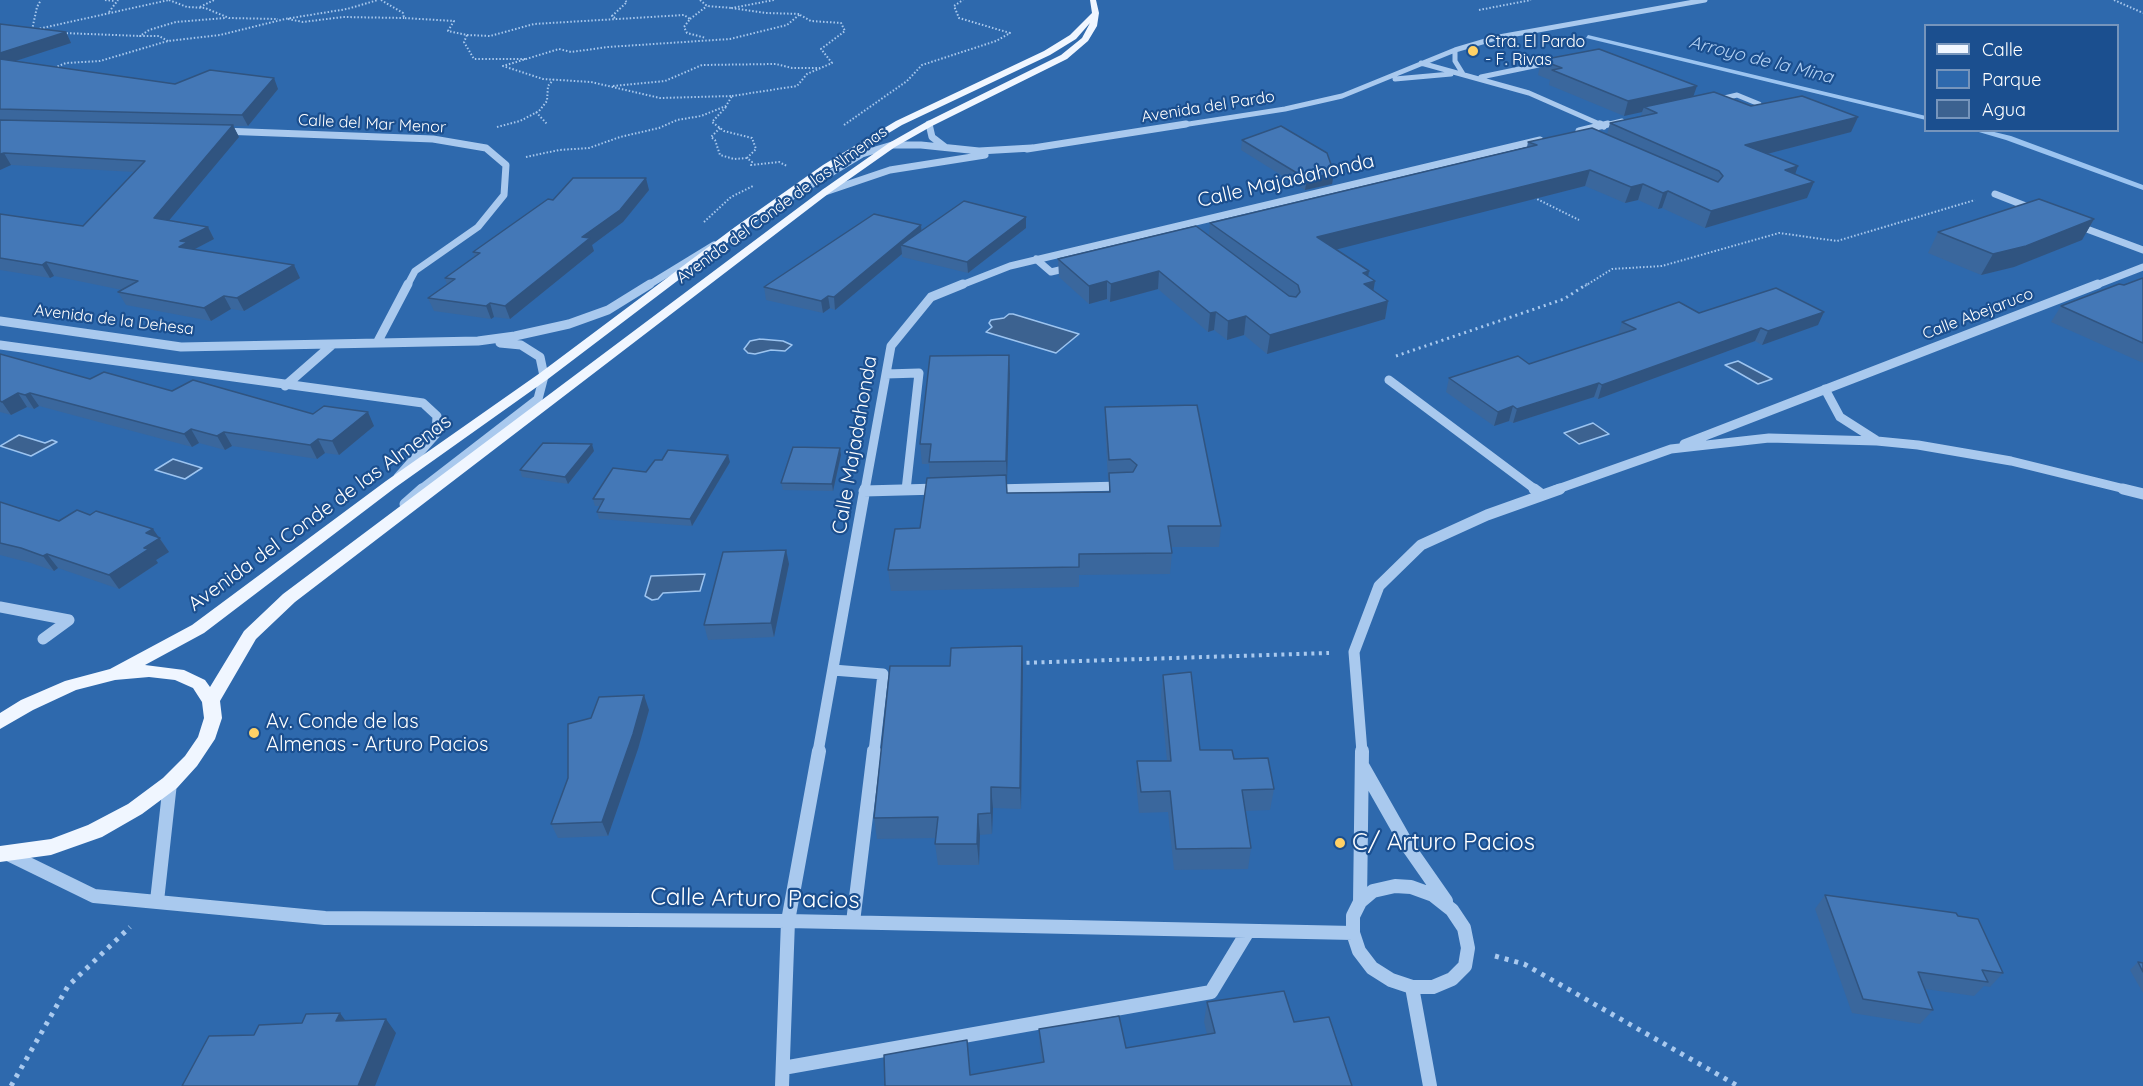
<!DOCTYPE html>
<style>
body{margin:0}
#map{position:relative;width:2143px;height:1086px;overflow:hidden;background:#1b4f8f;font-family:Quicksand,sans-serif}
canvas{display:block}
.legend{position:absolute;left:1924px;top:24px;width:195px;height:108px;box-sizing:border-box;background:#1b4f8f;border:2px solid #7695bc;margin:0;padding:8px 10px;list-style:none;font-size:18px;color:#fff}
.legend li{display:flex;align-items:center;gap:12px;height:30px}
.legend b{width:30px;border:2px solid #7695bc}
</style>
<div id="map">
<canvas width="2143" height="1086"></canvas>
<ul class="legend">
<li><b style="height:8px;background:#f0f6ff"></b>Calle</li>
<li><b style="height:16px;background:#2e69ad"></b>Parque</li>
<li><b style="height:16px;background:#3c6290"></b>Agua</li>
</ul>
</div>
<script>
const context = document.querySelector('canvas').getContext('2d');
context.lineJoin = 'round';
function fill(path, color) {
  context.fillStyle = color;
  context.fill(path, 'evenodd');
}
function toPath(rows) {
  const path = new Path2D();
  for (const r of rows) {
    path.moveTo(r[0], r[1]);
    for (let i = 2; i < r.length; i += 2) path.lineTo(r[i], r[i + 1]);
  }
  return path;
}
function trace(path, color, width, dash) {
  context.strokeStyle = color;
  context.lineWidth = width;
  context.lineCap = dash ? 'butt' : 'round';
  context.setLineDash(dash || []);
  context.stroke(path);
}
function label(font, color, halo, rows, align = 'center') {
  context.font = font + ' Quicksand,sans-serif';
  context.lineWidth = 4.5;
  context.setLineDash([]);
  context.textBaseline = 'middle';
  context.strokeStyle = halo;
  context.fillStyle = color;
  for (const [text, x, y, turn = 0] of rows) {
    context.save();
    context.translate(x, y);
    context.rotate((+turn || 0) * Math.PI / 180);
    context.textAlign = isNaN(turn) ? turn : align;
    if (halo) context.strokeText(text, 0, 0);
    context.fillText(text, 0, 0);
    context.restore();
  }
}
fill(toPath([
 [0,0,2143,0,2143,1086,0,1086],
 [1926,26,2118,26,2118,130,1926,130]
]), '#2e69ad');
const water = toPath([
 [1009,314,1013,314,1079,334,1056,353,986,332,992,327,989,323,991,320,1004,318,1009,314],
 [760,339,783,341,792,345,785,351,771,350,755,354,748,353,744,349,750,341,760,339],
 [1738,361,1772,379,1758,384,1725,365,1738,361],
 [1593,423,1609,434,1579,444,1564,433,1593,423],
 [19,435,45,443,52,440,57,442,31,456,0,446,19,435],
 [173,459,202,468,185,479,155,470,173,459],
 [705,574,700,591,663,593,658,599,652,600,645,596,651,576,705,574]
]);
fill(water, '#3c6290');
trace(water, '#9cc4f0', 1.5);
fill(toPath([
 [1588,35,1926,116,1926,120,1586,38,1588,35],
 [1972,130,1986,130,2011,136,2143,185,2143,190,2006,140,1972,130]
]), '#9cc4f0');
trace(toPath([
 [105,0,115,1],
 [169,0,187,7,205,8,229,18,278,19],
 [381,0,403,13,404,18,454,21,448,31,467,35,464,42,474,59,526,59],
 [700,0,707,6,732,8],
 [2114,0,2143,13],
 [200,7,214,0],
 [1479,10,1531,0],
 [109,12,118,0],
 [615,18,612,16,627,2,624,0],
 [288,19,303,22,343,17,404,18],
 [690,19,707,6],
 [32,30,37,7,41,0],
 [33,30,169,0],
 [63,33,140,36],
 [467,35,490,36,534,24,684,15,690,19,684,27,687,33,706,38],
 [168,41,159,36,140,36,149,30,176,22,225,18],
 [51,69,66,63,100,61,168,41,220,35,285,19,347,9,378,0],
 [613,86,665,81,702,65,776,64,792,68,820,68],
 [732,96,797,86,807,74,832,63,821,49,845,31,841,23,811,21,800,15],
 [726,107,712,122,724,131,752,138,756,149,747,158,752,162,751,165,779,162,787,166],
 [536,112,547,124],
 [844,125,907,81,922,65,996,41,1010,33,959,18,954,6,963,0],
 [497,127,520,121,539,111,547,101,548,86,553,80],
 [720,128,711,137,715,140,720,155,734,159,747,158],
 [526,157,559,150,589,148,620,137,659,128,677,120,701,116,726,106,732,96,660,98,591,82,543,79,503,66,559,49,571,52,608,47,730,39,787,25,800,14,766,13,732,8,774,0],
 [1531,196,1579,220],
 [704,222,731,197,753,186],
 [1585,286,1612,269,1662,266,1779,233,1837,241,1975,200]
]), '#a9c9ee', 2, [1.5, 2]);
trace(toPath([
 [1396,356,1564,299,1587,284]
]), '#a9c9ee', 3, [2, 4]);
trace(toPath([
 [1019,663,1329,653]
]), '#a9c9ee', 4, [3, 4.5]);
trace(toPath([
 [1495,956,1524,964,1738,1086],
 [11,1086,68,986,130,927]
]), '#a9c9ee', 5, [4, 6]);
trace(toPath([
 [1455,50,1455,61,1463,74],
 [1421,63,1529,93,1604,126],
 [1481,77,1553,62],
 [1395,79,1451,74],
 [1716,100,1737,95,1759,104],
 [1176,126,1285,109,1342,96,1455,50,1499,37,1705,0],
 [1601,126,1622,121]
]), '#a9c9ee', 5);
trace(toPath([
 [929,124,932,137,945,147],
 [1600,124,1604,126],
 [222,131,433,139,486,148,506,165,504,195,478,227,415,271,407,286],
 [1579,131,1608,124],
 [1027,149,1186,124],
 [825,192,890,170,985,155],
 [1995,194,2036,210],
 [773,208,862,154,892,145,921,145,979,151,1032,148],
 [2076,225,2143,250],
 [1036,259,1051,272,1072,267],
 [647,286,714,245],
 [959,286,1010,266,1540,140],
 [2094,286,2143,267]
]), '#a9c9ee', 7);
trace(toPath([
 [0,321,181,347,478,341,515,336,569,324,608,310,650,284],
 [377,343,408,284],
 [0,345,423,403,437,416,436,434,398,477],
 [886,374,919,373,906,490],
 [1389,380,1536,490],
 [285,386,333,344],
 [1825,389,1840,417,1876,440],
 [1684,444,2098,284],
 [994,489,1122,486],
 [420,490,538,399,544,376,540,357,521,345,500,343],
 [865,490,891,346,931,297,963,284],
 [885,490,939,489],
 [1555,490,1671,449,1769,438,1877,441,1918,445,2011,461,2129,490]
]), '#a9c9ee', 9);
trace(toPath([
 [994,489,997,489],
 [1534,489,1542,495],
 [2123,489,2143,494],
 [864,491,939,489],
 [405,504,422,489],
 [0,607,69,620,43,639],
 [833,670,883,674,874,752],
 [818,752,865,489],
 [1362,752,1354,652,1379,586,1421,545,1487,515,1560,489]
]), '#a9c9ee', 11);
trace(toPath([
 [1363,767,1409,848,1446,901],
 [8,854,94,896,325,918,788,921,1353,933],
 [1395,886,1411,887,1433,895,1452,910,1464,928,1468,948,1465,966,1452,979,1433,987,1412,987,1391,980,1372,968,1359,951,1353,933,1353,916,1360,902,1373,891,1395,886],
 [157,901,170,783],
 [1360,902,1362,751],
 [853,922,874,751],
 [1412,987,1430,1086],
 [783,1068,1211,992,1248,931],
 [782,1086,788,921,819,751]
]), '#a9c9ee', 14);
fill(toPath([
 [1090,0,1096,0,1099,13,1097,26,1088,41,1067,59,932,126,895,147,828,194,295,602,256,639,220,701,222,718,215,739,197,766,177,788,142,814,102,837,51,855,0,862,0,846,51,839,88,825,128,804,163,778,185,756,198,737,204,718,202,702,193,688,175,680,149,677,115,680,76,690,33,710,0,729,0,713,21,700,65,681,110,669,192,625,386,481,540,373,735,227,823,165,896,121,1044,51,1070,35,1092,13,1090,0],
 [1090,23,1082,38,1061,55,926,122,889,143,822,190,283,594,244,631,210,687,205,680,184,670,145,665,204,633,396,487,548,379,743,231,829,169,902,125,1050,55,1076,39,1090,23]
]), '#f0f6ff');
fill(toPath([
 [0,24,66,32,71,43,15,61,175,84,278,89,248,126,233,126,239,137,169,220,208,227,214,239,195,249,300,278,244,311,231,309,211,321,126,305,118,292,122,290,54,276,50,278,0,270,0,214,83,226,134,172,11,165,0,170],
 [1541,60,1694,96,1751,106,1858,117,1851,132,1767,154,1795,174,1807,198,1705,228,1662,208,1658,209,1638,200,1625,203,1585,186,1336,249,1368,277,1373,290,1388,301,1385,319,1267,354,1244,335,1227,340,1214,330,1208,332,1158,289,1110,302,1107,299,1089,304,1059,277,1058,259,1209,236,1210,223,1527,147,1528,142,1607,134,1610,123,1641,116,1642,112,1624,116,1549,85,1550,80,1538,75],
 [1242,140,1334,173,1332,184,1305,190,1241,150],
 [649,190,623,222,592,245,594,251,510,319,494,317,491,319,434,311,428,298,447,285,445,278,475,257,473,252],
 [1026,217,1026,228,968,273,902,257,902,254,835,310,830,308,823,313,766,300,764,287,922,230],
 [2094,219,2082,240,2014,267,1981,275,1928,253,1938,232],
 [2143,278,2143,363,2051,322,2061,306],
 [1699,313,1818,325,1762,345,1755,341,1598,399,1594,397,1513,423,1509,421,1494,426,1446,392,1449,378,1529,364,1618,335,1622,322],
 [0,354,90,379,313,414,374,426,339,455,325,453,317,459,232,446,225,450,199,443,192,447,39,406,34,409,27,407,11,415,0,412],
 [1009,355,1010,374,1007,481,1007,493,1109,492,1109,480,1108,480,1105,426,1105,407,1221,526,1219,547,1171,547,1172,553,1170,574,1079,575,1079,587,891,591,888,570,920,528,930,478,929,464,922,464,920,444],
 [594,451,568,484,522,477,520,470],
 [841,455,833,491,783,490,781,483],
 [730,462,692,526,599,519,597,512,600,506,595,506,593,499,646,472],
 [0,502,59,521,159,537,160,538,169,552,156,560,158,563,119,589,58,568,54,571,31,563,0,555],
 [786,550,789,564,774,637,708,640,704,625],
 [1022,646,1023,667,1021,809,993,808,992,834,980,835,979,865,938,865,935,844,936,838,877,839,874,818,950,666],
 [1163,675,1200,750,1234,759,1274,789,1270,810,1245,811,1251,848,1248,869,1174,870,1168,812,1139,813,1136,782,1137,761,1167,761,1161,696],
 [649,710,638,749,608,836,558,838,551,824],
 [1825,895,1958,916,2003,973,1990,987,1984,986,1974,996,1925,989,1933,1010,1920,1024,1852,1013,1815,909],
 [2138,962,2143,963,2143,993,2130,970],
 [1207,1002,1294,1022,1352,1086,885,1086,967,1040,971,1075,1042,1063,1040,1049,1039,1029,1126,1048,1207,1034,1204,1022]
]), '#3a679d');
fill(toPath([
 [66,32,71,43,0,66,0,53],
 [274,78,278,89,248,126,242,115],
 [1697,86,1692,100,1644,107,1642,112,1624,116,1628,101],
 [1858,117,1851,132,1740,161,1745,145],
 [233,125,239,137,161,230,154,218],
 [4,153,11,165,0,170,0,154],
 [1798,166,1792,183,1785,170],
 [1590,170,1585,186,1315,255,1317,237],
 [1334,173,1332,184,1305,190,1307,179],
 [646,178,649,190,623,222,592,245,594,251,510,319,505,306,582,237],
 [1814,182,1807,198,1705,228,1711,211],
 [1643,184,1638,200,1625,203,1631,187],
 [1668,191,1662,208,1658,209,1663,193],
 [1026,217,1026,228,968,273,967,262],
 [2094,219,2082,240,2014,267,1981,275,1993,254],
 [921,225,922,237,901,245,902,254,835,310,834,297],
 [208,227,214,239,193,250,179,247,180,241],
 [46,262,54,276,50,278,42,265],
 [294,265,300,278,244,311,237,298],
 [1159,271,1158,289,1110,302,1111,284],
 [1369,271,1367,284,1375,281,1372,299,1361,302,1363,273],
 [1107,281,1107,299,1089,304,1089,286],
 [224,296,231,309,211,321,204,308],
 [828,296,830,308,823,313,821,301],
 [1388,301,1385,319,1267,354,1270,335],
 [490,303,494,317,491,319,486,306],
 [1216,312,1214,330,1208,332,1210,313],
 [1824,312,1818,325,1762,345,1768,331],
 [1246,316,1244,335,1227,340,1228,321],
 [1761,328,1755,341,1598,399,1602,385],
 [1009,355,1010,374,1007,481,1006,461],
 [1599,383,1594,397,1513,423,1517,409],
 [18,393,27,407,11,415,2,402],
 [30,393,39,406,34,409,25,395],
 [1513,406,1509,421,1494,426,1498,412],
 [368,412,374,426,339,455,332,441],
 [191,429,199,443,192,447,184,434],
 [224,432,232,446,225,450,217,436],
 [318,439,325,453,317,459,310,445],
 [592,444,594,451,568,484,565,477],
 [840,448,841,455,833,491,832,484],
 [728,455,730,462,692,526,690,519],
 [153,529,169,552,156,560,158,563,119,589,109,575,146,533],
 [786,550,789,564,774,637,771,623],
 [47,554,58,568,54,571,43,556],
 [1022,646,1023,667,1021,809,1020,788],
 [644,695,649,710,638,749,608,836,602,822],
 [991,787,993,808,992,834,991,813],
 [978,814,980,835,979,865,977,844],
 [340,1013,350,1027,336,1021],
 [386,1019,396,1033,375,1086,358,1086]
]), '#305480');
const building = toPath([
 [0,24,66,32,0,53,0,24],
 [1599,49,1697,86,1628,101,1552,70,1562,68,1541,60,1599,49],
 [0,59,175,84,210,70,274,78,242,115,0,109,0,59],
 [1714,92,1751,106,1802,96,1858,117,1745,145,1798,166,1785,170,1814,182,1711,211,1668,191,1663,193,1643,184,1631,187,1590,170,1317,237,1369,271,1363,273,1375,281,1364,284,1388,301,1270,335,1246,316,1228,321,1216,312,1210,313,1159,271,1111,284,1107,281,1089,286,1058,259,1196,226,1289,296,1296,297,1300,292,1298,285,1210,223,1482,158,1537,145,1528,142,1592,128,1718,182,1723,176,1719,171,1610,123,1657,113,1644,107,1714,92],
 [0,120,233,125,154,218,208,227,180,241,188,242,179,247,294,265,237,298,224,296,204,308,118,292,138,281,46,262,42,265,0,258,0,214,83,226,145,161,4,153,0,154,0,120],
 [1281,126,1327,153,1334,173,1307,179,1242,140,1281,126],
 [573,178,646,178,620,210,582,237,590,238,505,306,490,303,486,306,428,298,455,279,445,278,480,253,473,252,548,199,553,200,573,178],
 [2039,199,2094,219,2026,246,1993,254,1938,232,2039,199],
 [964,201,1026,217,967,262,901,245,964,201],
 [874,214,921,225,834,297,828,296,821,301,764,287,874,214],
 [2143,278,2143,343,2061,306,2119,284,2124,285,2143,278],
 [1776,288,1824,312,1768,331,1761,328,1602,385,1599,383,1517,409,1513,406,1498,412,1449,378,1518,356,1529,364,1636,329,1622,322,1679,302,1699,313,1776,288],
 [0,354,90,379,104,372,172,391,193,380,313,414,324,406,368,412,332,441,318,439,310,445,224,432,217,436,191,429,184,434,30,393,25,395,18,393,2,402,0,401,0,354],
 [1009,355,1006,461,929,462,931,444,920,444,930,356,1009,355],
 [1197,405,1221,526,1168,526,1172,553,1079,554,1079,567,888,570,895,529,920,528,927,478,1006,475,1007,493,1110,492,1109,473,1133,472,1137,465,1130,459,1109,460,1105,407,1197,405],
 [543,443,592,444,565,477,520,470,543,443],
 [793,447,840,448,832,484,781,483,793,447],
 [668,450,728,455,690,519,597,512,604,499,593,499,613,468,646,472,655,460,662,460,668,450],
 [0,502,59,521,77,510,90,515,96,511,153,529,146,533,160,538,144,548,149,549,109,575,47,554,43,556,21,548,0,543,0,502],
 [786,550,771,623,704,625,723,552,786,550],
 [1022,646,1020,788,991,787,991,813,978,814,977,844,935,844,938,817,874,818,890,666,950,666,951,648,1022,646],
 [1191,672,1200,750,1232,750,1234,759,1268,758,1274,789,1242,790,1251,848,1176,849,1170,791,1141,792,1137,761,1171,761,1163,675,1191,672],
 [644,695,633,734,602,822,551,824,568,778,568,724,591,718,599,697,644,695],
 [1825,895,1956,913,1958,916,1978,919,2003,973,1982,970,1988,982,1918,972,1933,1010,1863,999,1825,895],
 [2138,962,2143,963,2143,972,2138,962],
 [1284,991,1294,1022,1329,1017,1352,1086,885,1086,884,1055,967,1040,970,1075,1044,1062,1039,1029,1119,1016,1126,1048,1215,1033,1207,1002,1284,991],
 [340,1013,336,1021,386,1019,358,1086,182,1086,209,1036,254,1035,259,1025,302,1023,306,1014,340,1013]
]);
fill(building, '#4478b7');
trace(building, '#305480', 1.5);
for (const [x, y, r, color] of [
 [1473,51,6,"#ffd166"],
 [254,733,6,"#ffd166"],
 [1340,843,6,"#ffd166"]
]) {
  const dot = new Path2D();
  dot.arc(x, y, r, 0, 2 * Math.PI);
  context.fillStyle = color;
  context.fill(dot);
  trace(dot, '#1b4f8f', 2);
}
label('16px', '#fff', '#1b4f8f', [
 ["Ctra. El Pardo",1485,42],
 ["- F. Rivas",1485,60]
], 'left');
label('16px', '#fff', '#1b4f8f', [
 ["Avenida del Pardo",1208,107,-9],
 ["Calle del Mar Menor",372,124,3],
 ["Avenida del Conde de las Almenas",782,205,-36],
 ["Calle Abejaruco",1978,314,-21],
 ["Avenida de la Dehesa",114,320,7]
]);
label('italic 18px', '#b5d3f5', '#1b4f8f', [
 ["Arroyo de la Mina",1761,60,14]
]);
label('20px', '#fff', '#1b4f8f', [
 ["Calle Majadahonda",1286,181,-13],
 ["Calle Majadahonda",855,445,-80],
 ["Avenida del Conde de las Almenas",320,513,-36]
]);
label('20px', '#fff', '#1b4f8f', [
 ["Av. Conde de las",266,722],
 ["Almenas - Arturo Pacios",266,745]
], 'left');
label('24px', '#fff', '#1b4f8f', [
 ["C/ Arturo Pacios",1352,843]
], 'left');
label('24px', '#fff', '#1b4f8f', [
 ["Calle Arturo Pacios",755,899,1]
]);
</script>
